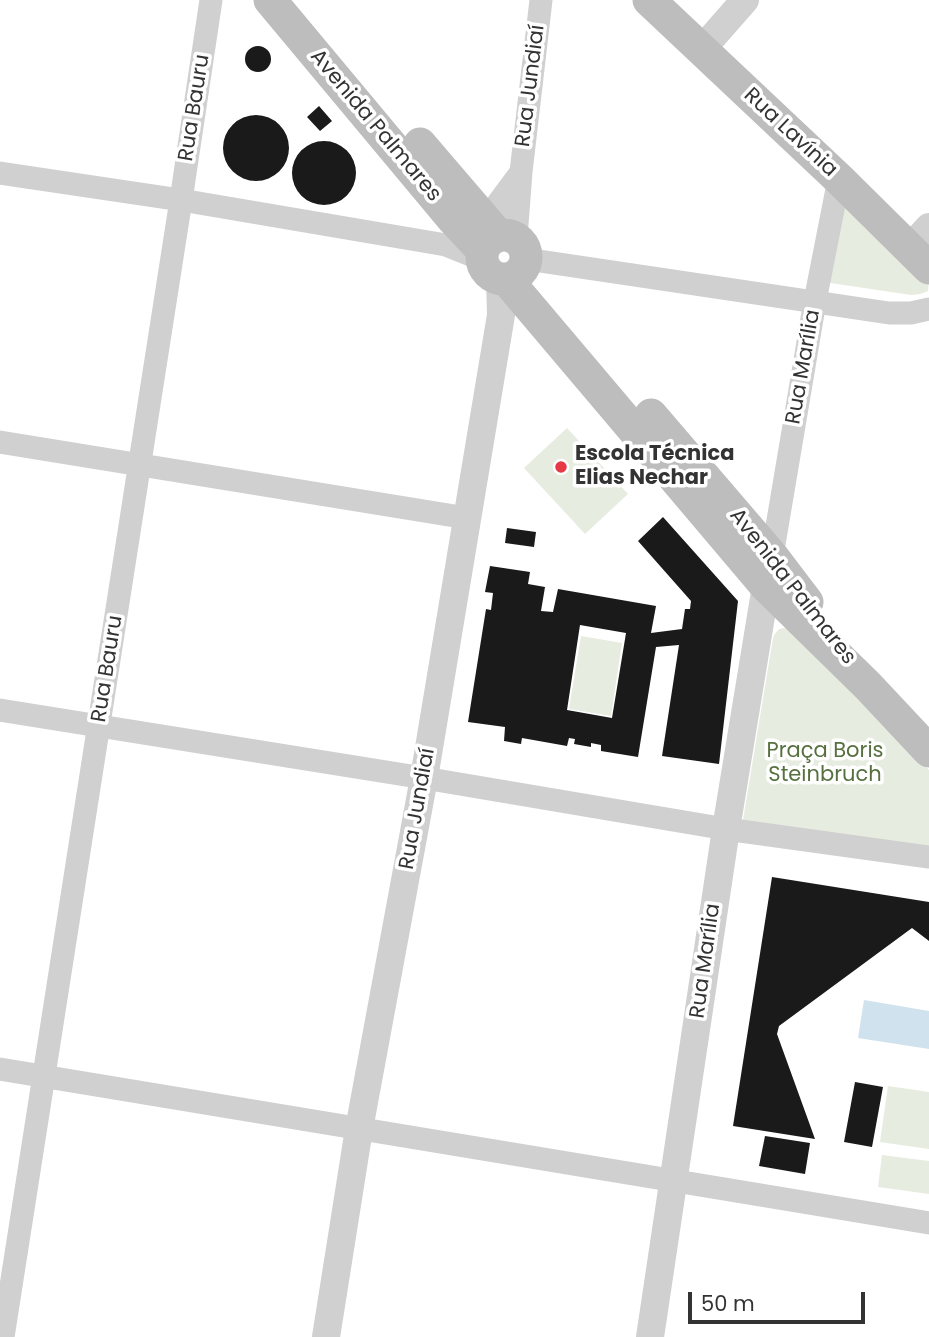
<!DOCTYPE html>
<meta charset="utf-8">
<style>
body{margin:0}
#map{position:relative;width:929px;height:1337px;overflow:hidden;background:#fff;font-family:Poppins,sans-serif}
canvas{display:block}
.scale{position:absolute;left:688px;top:1292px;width:177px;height:32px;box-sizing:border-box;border:4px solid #333;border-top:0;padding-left:9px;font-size:21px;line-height:24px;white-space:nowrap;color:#333;-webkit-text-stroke:5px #fff;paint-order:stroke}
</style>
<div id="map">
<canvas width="929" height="1337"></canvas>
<div class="scale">50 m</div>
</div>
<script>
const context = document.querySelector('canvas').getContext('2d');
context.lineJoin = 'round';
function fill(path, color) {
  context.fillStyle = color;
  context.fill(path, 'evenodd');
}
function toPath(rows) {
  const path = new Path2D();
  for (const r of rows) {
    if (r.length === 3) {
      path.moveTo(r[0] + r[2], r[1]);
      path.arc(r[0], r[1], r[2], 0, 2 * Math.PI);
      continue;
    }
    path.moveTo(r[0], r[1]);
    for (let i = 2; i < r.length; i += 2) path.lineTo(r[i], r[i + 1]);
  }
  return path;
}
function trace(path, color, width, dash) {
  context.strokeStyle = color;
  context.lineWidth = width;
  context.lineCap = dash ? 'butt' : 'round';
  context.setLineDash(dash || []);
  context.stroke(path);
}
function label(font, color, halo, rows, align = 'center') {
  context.font = font + ' Poppins,sans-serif';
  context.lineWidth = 7;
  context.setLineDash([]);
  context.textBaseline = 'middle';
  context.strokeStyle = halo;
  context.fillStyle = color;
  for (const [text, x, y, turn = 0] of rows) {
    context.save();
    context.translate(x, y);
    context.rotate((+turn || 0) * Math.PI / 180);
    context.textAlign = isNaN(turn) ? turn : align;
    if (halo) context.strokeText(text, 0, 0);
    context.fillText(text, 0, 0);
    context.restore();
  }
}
fill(toPath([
 [843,190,929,279,928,291,920,294,911,295,824,282],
 [567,428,628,494,585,534,524,468],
 [784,628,799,633,929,770,929,847,743,820,772,644,774,635,779,629],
 [581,636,622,643,611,716,569,709],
 [888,1086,929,1092,929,1149,880,1142],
 [882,1155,929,1161,929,1194,878,1187]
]), '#e6ecdf');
fill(toPath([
 [864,1000,929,1011,929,1049,858,1038]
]), '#cfe2ee');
fill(toPath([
 [258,59,13],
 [319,106,332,121,320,131,307,117],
 [256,148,33],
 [324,173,32],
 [663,517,738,601,719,764,662,756,679,645,656,647,638,757,601,751,601,745,591,743,591,747,574,744,575,739,569,738,567,746,522,738,521,744,504,741,505,727,468,722,486,609,491,610,493,593,485,592,490,566,530,572,528,584,545,587,541,611,553,612,558,589,656,606,651,633,682,629,685,609,690,609,691,601,638,541],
 [580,625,626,633,612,718,567,710],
 [507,528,536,532,534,547,505,543],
 [772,877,929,902,929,941,912,928,779,1026,777,1034,815,1139,733,1126],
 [855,1082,883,1087,872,1147,844,1142],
 [765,1136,810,1143,805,1174,759,1166]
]), '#1a1a1a');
trace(toPath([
 [0,173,181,200,446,245,481,259],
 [500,235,498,203,521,172],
 [516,238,521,172,541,0],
 [526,259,889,313,911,313,929,309],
 [0,442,467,518],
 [772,556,815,301,839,179],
 [0,710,424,778,726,829,929,857],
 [0,1069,929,1223],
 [3,1337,181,200,211,0]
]), '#d0d0d0', 23);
trace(toPath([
 [702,49,745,0],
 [910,248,929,227],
 [326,1337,359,1129,424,778,501,315,500,280],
 [650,1337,726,829,766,586]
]), '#d0d0d0', 28);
trace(toPath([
 [270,0,452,218,482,250],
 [649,0,839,179,929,268],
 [420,144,498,235],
 [504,257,22],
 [507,280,766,586,868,686,929,751],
 [651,415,772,556,807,602]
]), '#bdbdbd', 33);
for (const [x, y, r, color] of [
 [561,467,7,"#e63946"]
]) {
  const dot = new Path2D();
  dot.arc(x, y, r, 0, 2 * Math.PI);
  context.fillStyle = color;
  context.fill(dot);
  trace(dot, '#fff', 2.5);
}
label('21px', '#333', '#fff', [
 ["Rua Jundiaí",531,86,-83],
 ["Rua Bauru",195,108,-81],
 ["Avenida Palmares",375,126,50],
 ["Rua Lavínia",790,133,43],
 ["Rua Marília",804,367,-80],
 ["Avenida Palmares",792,587,52],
 ["Rua Bauru",108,669,-81],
 ["Rua Jundiaí",418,809,-80],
 ["Rua Marília",706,961,-82]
]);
label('bold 21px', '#333', '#fff', [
 ["Escola Técnica",575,455],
 ["Elias Nechar",575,479]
], 'left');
label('21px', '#56703f', '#fff', [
 ["Praça Boris",825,752],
 ["Steinbruch",825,776]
]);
</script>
